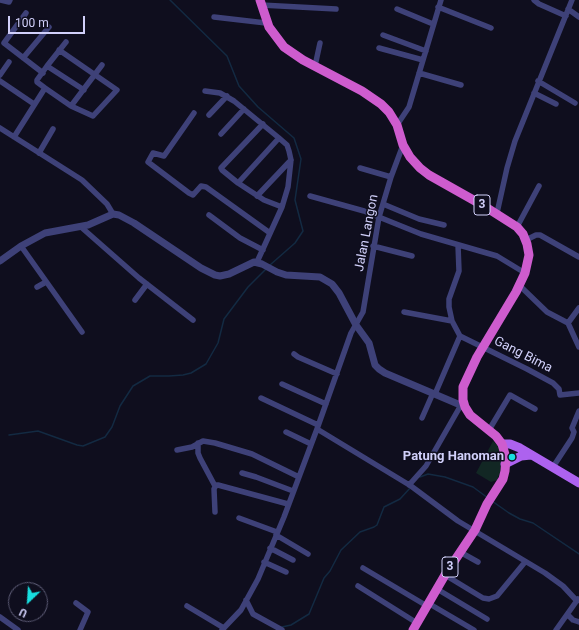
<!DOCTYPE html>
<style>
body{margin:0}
#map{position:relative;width:579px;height:630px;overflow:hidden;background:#0f0e1e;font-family:Roboto,sans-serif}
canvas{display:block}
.north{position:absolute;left:8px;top:582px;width:40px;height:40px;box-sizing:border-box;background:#0f0e1e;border:1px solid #5d5c76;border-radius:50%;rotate:205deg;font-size:11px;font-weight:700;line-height:16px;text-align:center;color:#d1d0fa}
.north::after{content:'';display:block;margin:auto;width:14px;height:18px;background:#17dedf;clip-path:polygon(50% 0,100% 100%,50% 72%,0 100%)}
.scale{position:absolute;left:8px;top:16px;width:77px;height:18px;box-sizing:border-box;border:2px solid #d1d0fa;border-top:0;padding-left:5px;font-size:12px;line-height:14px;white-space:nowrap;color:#d1d0fa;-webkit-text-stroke:3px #0f0e1e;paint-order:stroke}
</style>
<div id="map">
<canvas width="579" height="630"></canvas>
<div class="north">U</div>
<div class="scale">100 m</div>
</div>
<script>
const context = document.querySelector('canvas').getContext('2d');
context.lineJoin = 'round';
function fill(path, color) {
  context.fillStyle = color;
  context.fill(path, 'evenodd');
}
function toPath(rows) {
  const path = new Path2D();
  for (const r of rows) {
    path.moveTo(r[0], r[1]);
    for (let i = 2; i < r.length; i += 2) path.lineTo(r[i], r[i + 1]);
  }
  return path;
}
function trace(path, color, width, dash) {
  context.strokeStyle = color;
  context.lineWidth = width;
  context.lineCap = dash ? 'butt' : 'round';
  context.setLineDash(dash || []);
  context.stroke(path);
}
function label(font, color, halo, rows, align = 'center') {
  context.font = font + ' Roboto,sans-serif';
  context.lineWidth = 3;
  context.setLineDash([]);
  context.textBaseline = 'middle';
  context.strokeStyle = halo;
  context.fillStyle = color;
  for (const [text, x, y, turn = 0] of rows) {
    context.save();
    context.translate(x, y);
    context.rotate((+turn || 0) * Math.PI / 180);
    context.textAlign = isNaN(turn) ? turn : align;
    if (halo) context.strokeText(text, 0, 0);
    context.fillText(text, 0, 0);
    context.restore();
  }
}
fill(toPath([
 [493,441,499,447,502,459,502,468,497,480,491,482,476,473]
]), '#122724');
trace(toPath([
 [170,0,227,56,239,86,258,107,294,138,301,159,295,200,303,231,295,243,270,265],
 [9,435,38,431,77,445,83,446,105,437,112,427,120,406,133,386,150,376,169,376,183,375,191,373,206,364,218,343,224,319,248,287,266,269],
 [420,477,428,474,445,477,473,487,488,498],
 [492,501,509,513,520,519,533,523,579,554],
 [282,627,291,625,309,614,324,578,330,571,341,550,360,532,374,527,377,525,384,507,400,499,411,487]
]), '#132a42', 1.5);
trace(toPath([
 [0,0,9,2,10,0],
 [534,0,539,4,566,16],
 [261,5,336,9],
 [438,7,491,28],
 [397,9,433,24],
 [568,9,579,17],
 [26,13,4,43,43,73],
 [214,17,266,23],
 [383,35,426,51],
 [66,42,47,66,37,80,37,82,45,88,71,106,102,65],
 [379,48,423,60],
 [59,50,117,90,93,116,71,106],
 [23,58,49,27],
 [47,66,84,90],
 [315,66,320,43],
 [419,73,461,85],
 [0,75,9,62],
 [0,81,34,104],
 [538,81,575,103],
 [205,91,220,93,234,101,279,138,287,145,289,151,291,160,288,187,282,207,257,262],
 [534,93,556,104],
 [194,113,164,156,153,153,148,162,189,193,193,195,201,186,206,187,270,233],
 [209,115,227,96],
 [263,124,221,168,222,170,238,183,264,200,282,207],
 [397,125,409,107,441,0],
 [0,128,82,180,107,204,113,214],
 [221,134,244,109],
 [14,137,45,88],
 [39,153,53,129],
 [360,168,391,177],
 [238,183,279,138],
 [257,196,291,160],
 [310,196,364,211,421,234,497,256,525,273],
 [383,204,419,219,444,225],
 [497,213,507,168,515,141,572,0],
 [209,215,240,238,263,250],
 [81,227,139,278,193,320],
 [517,227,539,186],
 [526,240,536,235,540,235,579,257],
 [458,245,459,271,449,299,449,307,452,321,460,336],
 [21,246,82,332],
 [373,246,412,256],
 [519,285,547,312,568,323,579,347],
 [37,287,46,282],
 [135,300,147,284],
 [404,312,452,321],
 [568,323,579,308],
 [460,336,527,369,553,383,559,389,560,395,579,393],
 [294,354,298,357,337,374],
 [282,384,326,404],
 [435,394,460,336],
 [261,398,318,425],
 [422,418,433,393],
 [317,429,411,486,458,521,545,573,563,586,577,601],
 [489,430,510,395,535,409],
 [286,432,311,444],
 [198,443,198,453,200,458,215,486],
 [177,450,192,447,203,441,215,443,252,454,299,477],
 [553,467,572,438,574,432,572,428,579,411],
 [242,473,256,477,293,491],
 [409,485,426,466,461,405],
 [215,512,214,489,216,485,218,485,288,504],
 [239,518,277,532],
 [276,535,308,554],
 [270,548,293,560],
 [460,552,478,562],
 [264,562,286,572],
 [363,568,427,606],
 [445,575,473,592,483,598,489,599,497,596,525,562],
 [358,586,417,623],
 [437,589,487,619],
 [246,600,253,614,282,630],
 [76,603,88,612,80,630],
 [428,603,474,630],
 [187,606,224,628],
 [568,615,573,620,579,622],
 [0,617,18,630],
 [222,630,241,610,258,579,284,517,317,429,351,333,363,312,379,217,391,177,403,145],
 [556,630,578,599]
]), '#3e4178', 5.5);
trace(toPath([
 [0,261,21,246,45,233,88,225,113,214,119,215,134,223,201,268,215,275,220,276,229,274,254,262,262,264,277,272,286,275,320,277,332,284,339,293,356,325,369,343,375,365,379,369,385,373,465,407]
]), '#3e4178', 7);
trace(toPath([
 [502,444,510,444,520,448,579,483],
 [505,464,521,456,531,455]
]), '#ad62ef', 9);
trace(toPath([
 [260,0,269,27,284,47,303,60,362,91,381,104,389,112,397,125,403,145,410,157,420,168,429,175,484,206,517,227,523,234,527,244,529,255,525,273,516,292,477,357,463,387,463,400,465,407,470,415,496,436,502,444,506,458,505,471,503,479,487,504,475,530,445,575,413,630]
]), '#ce5cce', 9);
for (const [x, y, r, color] of [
 [512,457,4,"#17dedf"]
]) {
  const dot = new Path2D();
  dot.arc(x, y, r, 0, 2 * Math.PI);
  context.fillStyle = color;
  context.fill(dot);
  trace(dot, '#0f0e1e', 1.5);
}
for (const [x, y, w] of [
 [482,205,16],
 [450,567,16]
]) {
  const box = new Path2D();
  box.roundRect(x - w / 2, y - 10, w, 20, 3);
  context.fillStyle = '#0f0e1e';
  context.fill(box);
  trace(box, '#d1d0fa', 1);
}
label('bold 12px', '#d1d0fa', null, [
 ["3",482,205],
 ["3",450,567]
]);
label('13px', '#d1d0fa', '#0f0e1e', [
 ["Jalan Langon",367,233,-79],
 ["Gang Bima",523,355,27]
]);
label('bold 13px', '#d1d0fa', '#0f0e1e', [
 ["Patung Hanoman",504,457]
], 'right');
</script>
